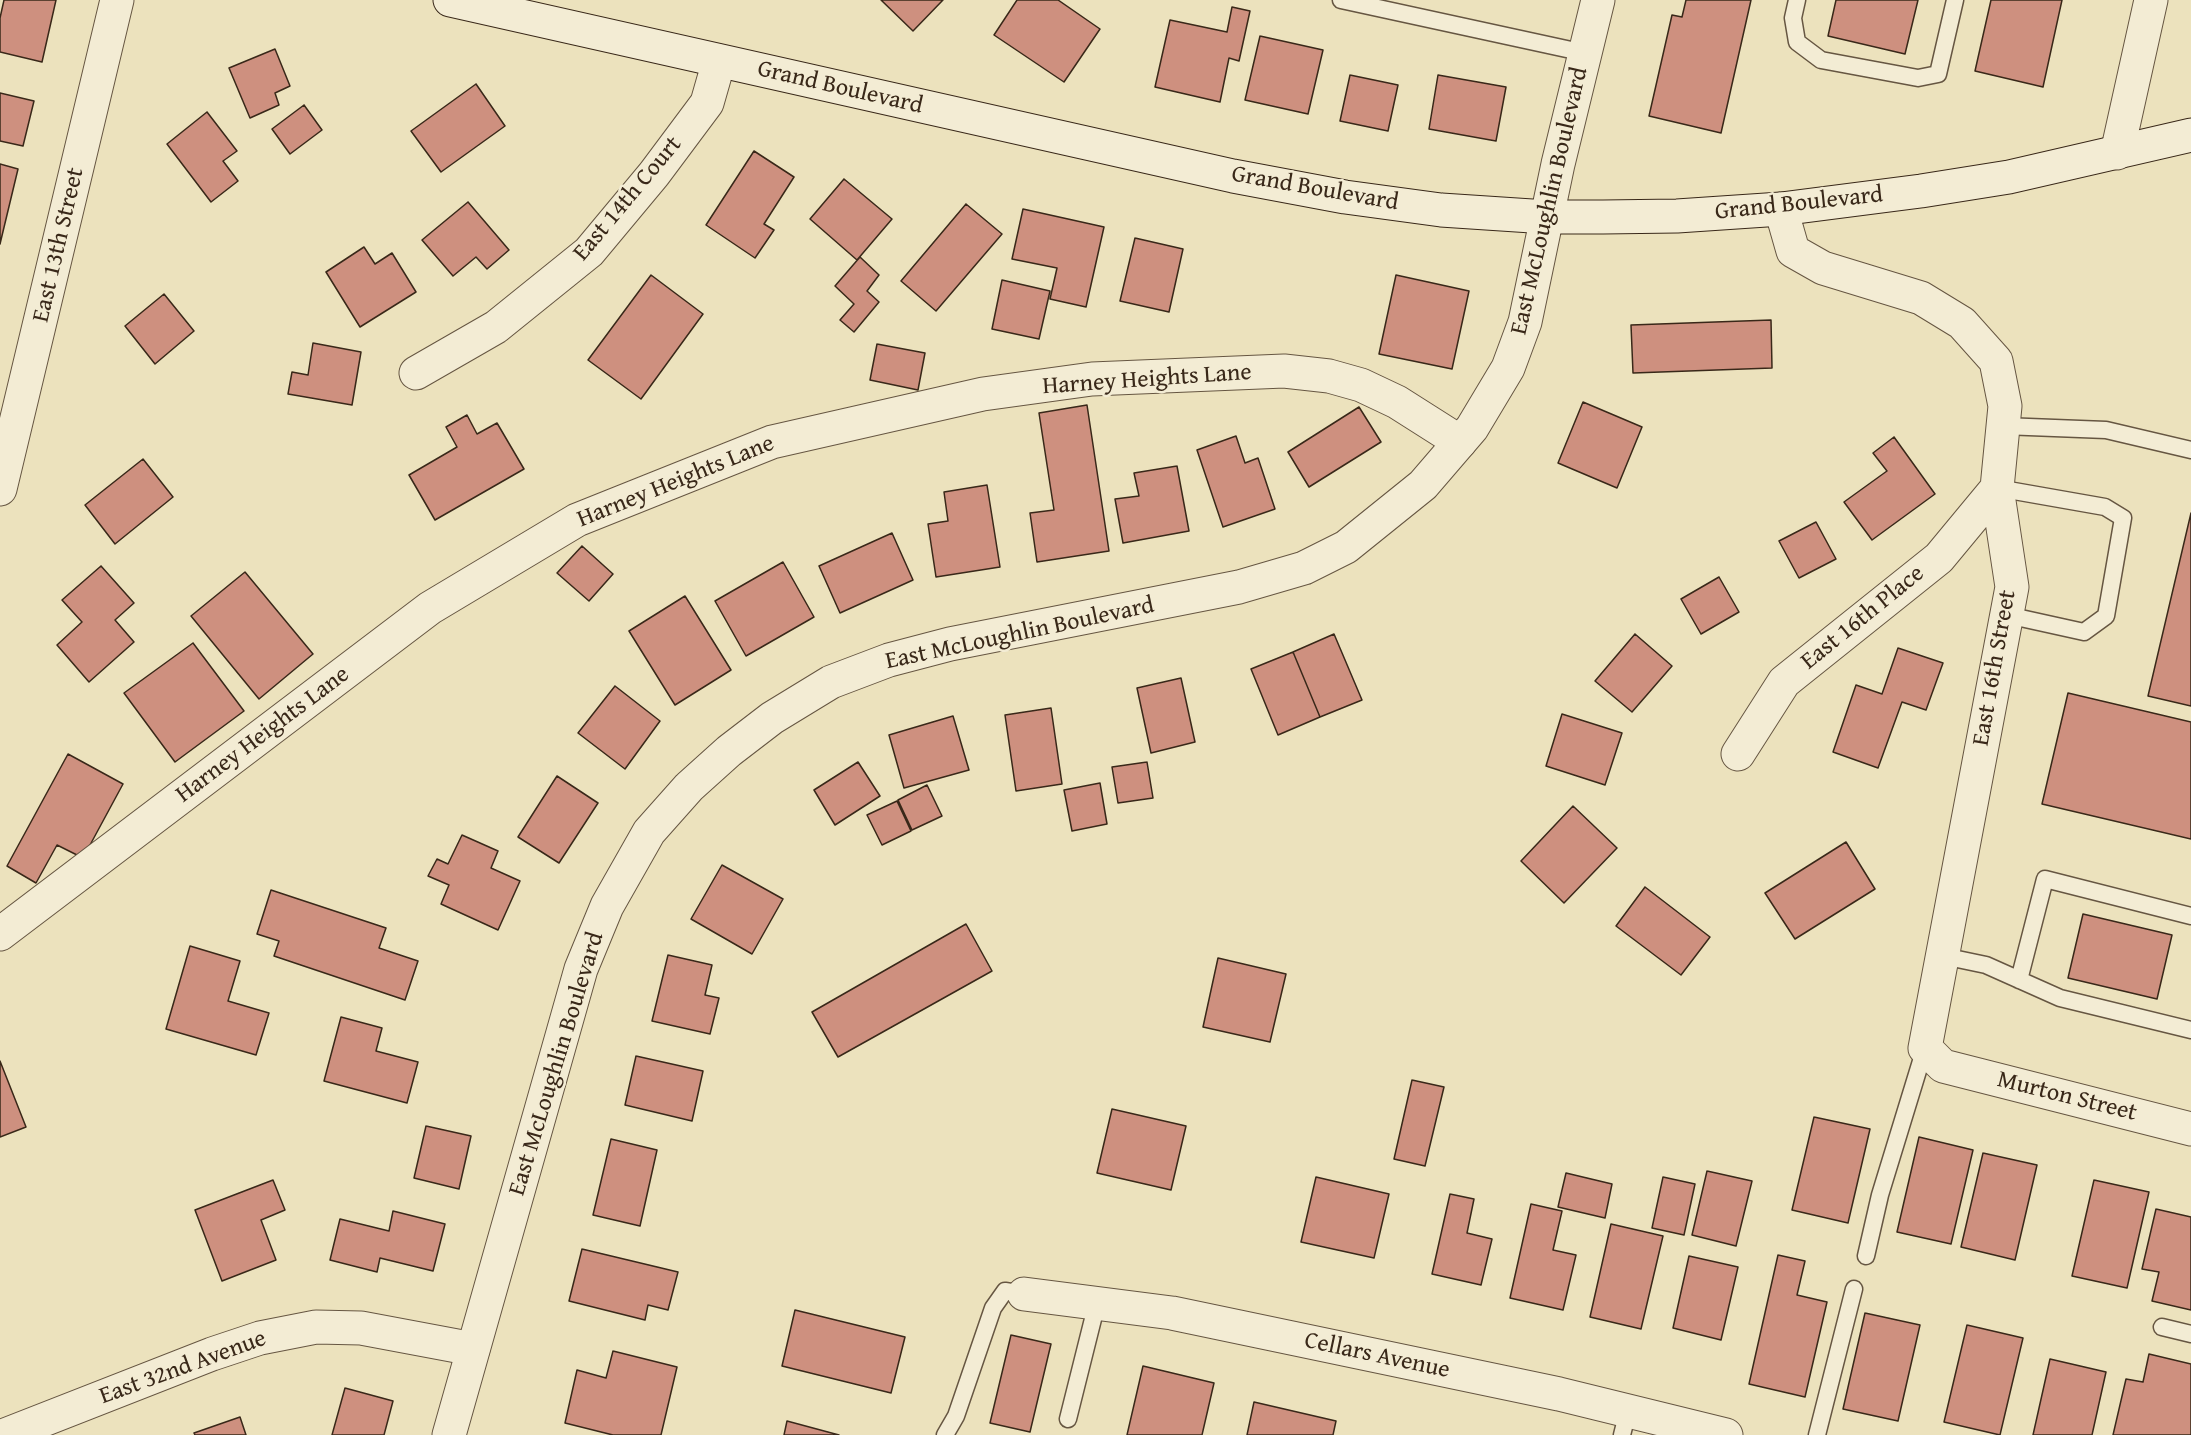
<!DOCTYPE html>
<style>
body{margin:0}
canvas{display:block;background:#ece2bd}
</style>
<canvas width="2191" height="1435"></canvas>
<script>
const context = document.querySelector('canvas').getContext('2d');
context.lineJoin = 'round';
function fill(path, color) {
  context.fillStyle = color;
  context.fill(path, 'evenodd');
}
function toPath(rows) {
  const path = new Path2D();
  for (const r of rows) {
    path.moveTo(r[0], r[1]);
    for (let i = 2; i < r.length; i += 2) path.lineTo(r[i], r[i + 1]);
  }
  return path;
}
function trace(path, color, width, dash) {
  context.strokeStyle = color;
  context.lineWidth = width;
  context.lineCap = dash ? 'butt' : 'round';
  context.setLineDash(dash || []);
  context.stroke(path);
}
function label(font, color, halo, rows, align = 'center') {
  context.font = font + ' "Gentium Book Plus",serif';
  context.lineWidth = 5;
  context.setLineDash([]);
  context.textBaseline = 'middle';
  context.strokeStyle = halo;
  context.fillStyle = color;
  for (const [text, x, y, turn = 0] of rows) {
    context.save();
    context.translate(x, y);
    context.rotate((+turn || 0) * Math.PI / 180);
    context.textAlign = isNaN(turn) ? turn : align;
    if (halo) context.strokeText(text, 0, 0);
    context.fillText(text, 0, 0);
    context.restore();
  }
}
const building = toPath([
 [4,0,56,0,42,62,0,52,0,18,4,0],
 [881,0,943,0,913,31,881,0],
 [1017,0,1058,0,1100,29,1064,82,994,35,1017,0],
 [1686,0,1751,0,1721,133,1649,116,1672,15,1682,17,1686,0],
 [1836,0,1918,0,1905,54,1828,36,1836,0],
 [1991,0,2062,0,2043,87,1975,71,1991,0],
 [1232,7,1250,11,1239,61,1229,58,1220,102,1155,87,1170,20,1227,32,1232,7],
 [1260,36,1323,50,1308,114,1245,100,1260,36],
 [275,49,290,86,275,93,279,105,250,118,229,68,275,49],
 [1350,75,1398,85,1388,131,1340,121,1350,75],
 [1438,75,1506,87,1496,141,1429,129,1438,75],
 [476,84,505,126,441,172,411,131,476,84],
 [0,93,34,101,23,146,0,141,0,93],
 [304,105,322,130,290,154,272,129,304,105],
 [207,112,237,151,223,161,238,181,211,202,167,144,207,112],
 [754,151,794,177,764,224,774,230,755,258,706,225,754,151],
 [0,164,18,169,0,244,0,164],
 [844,179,892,219,857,260,810,219,844,179],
 [468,202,509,250,487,269,476,257,453,276,422,240,468,202],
 [966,204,1002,234,936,311,901,281,966,204],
 [1023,209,1104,227,1086,307,1050,299,1057,268,1012,259,1023,209],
 [1135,238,1183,249,1169,312,1120,301,1135,238],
 [364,247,375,264,392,253,416,292,360,327,326,272,364,247],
 [860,257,879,275,867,291,879,302,854,332,840,320,854,304,835,286,860,257],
 [651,275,703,314,641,399,588,360,651,275],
 [1396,275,1469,291,1452,369,1379,354,1396,275],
 [1002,280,1050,291,1039,339,992,329,1002,280],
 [164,294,194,331,155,364,125,326,164,294],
 [1771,320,1772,368,1633,373,1631,325,1771,320],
 [313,343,361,352,352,405,288,394,292,372,308,375,313,343],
 [877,344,925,353,918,390,870,380,877,344],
 [1583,402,1642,427,1617,488,1558,463,1583,402],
 [1087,405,1109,551,1037,562,1030,513,1054,510,1039,413,1087,405],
 [1359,407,1381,442,1309,487,1288,452,1359,407],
 [467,415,477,434,497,423,524,469,435,520,409,475,457,447,446,427,467,415],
 [1236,436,1245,463,1258,458,1275,509,1223,527,1197,450,1236,436],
 [1894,437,1935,494,1872,540,1844,502,1887,471,1873,453,1894,437],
 [143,459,173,497,115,544,85,505,143,459],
 [1177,466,1189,531,1123,543,1115,499,1139,496,1134,473,1177,466],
 [987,485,1000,567,936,577,928,524,948,521,944,492,987,485],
 [2191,513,2191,706,2148,696,2191,513],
 [1816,522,1836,559,1799,578,1779,541,1816,522],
 [892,533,913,580,840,613,819,566,892,533],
 [582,546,613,574,589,601,557,573,582,546],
 [783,562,814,617,746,656,715,601,783,562],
 [101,566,134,603,115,620,134,642,89,682,57,645,82,622,62,600,101,566],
 [245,572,313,654,259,699,191,616,245,572],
 [1719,577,1739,612,1701,634,1681,599,1719,577],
 [685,596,731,670,675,705,629,631,685,596],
 [1334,634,1362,700,1320,717,1293,652,1334,634],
 [1635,634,1672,666,1632,712,1595,681,1635,634],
 [193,643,244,711,175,762,124,693,193,643],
 [1898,648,1943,663,1926,710,1902,702,1878,768,1833,752,1856,685,1882,694,1898,648],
 [1293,652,1320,717,1278,735,1251,669,1293,652],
 [1181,678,1195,742,1151,753,1137,688,1181,678],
 [615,686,660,721,625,769,578,733,615,686],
 [2068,693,2191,722,2191,839,2042,804,2068,693],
 [1051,708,1062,784,1016,791,1005,715,1051,708],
 [1562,714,1622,733,1605,785,1546,766,1562,714],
 [953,716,969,770,904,788,889,735,953,716],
 [68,754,123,784,83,858,57,845,36,883,7,866,68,754],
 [858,762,880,796,835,825,814,790,858,762],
 [1147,762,1153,798,1118,803,1112,767,1147,762],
 [557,776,598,803,559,863,518,837,557,776],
 [1100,783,1107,824,1072,831,1064,790,1100,783],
 [927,785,942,816,912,830,898,800,927,785],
 [897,801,911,831,882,845,867,815,897,801],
 [1573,806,1617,848,1564,903,1521,861,1573,806],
 [462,835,498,851,491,868,520,881,498,930,441,904,449,885,428,876,437,859,448,864,462,835],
 [1846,842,1875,889,1795,939,1765,893,1846,842],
 [722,865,783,899,752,954,691,919,722,865],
 [1645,887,1710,937,1681,975,1616,926,1645,887],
 [271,890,386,928,379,948,418,961,405,1000,274,956,279,941,257,934,271,890],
 [2083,914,2172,935,2157,999,2068,978,2083,914],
 [966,924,992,971,838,1057,812,1012,966,924],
 [190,946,240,961,228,1001,269,1013,256,1055,166,1029,190,946],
 [668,955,712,965,705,995,719,998,710,1034,652,1021,668,955],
 [1218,958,1286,974,1270,1042,1203,1027,1218,958],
 [341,1017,382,1028,376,1051,418,1062,407,1103,324,1081,341,1017],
 [636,1056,703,1071,692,1121,625,1105,636,1056],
 [0,1061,26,1127,0,1137,0,1061],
 [1412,1080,1444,1087,1425,1166,1394,1159,1412,1080],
 [1112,1109,1186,1126,1171,1190,1097,1173,1112,1109],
 [1814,1117,1870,1129,1848,1223,1792,1210,1814,1117],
 [426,1126,471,1136,459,1189,414,1178,426,1126],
 [1919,1137,1973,1150,1951,1244,1897,1232,1919,1137],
 [611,1139,657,1150,640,1226,593,1215,611,1139],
 [1983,1153,2037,1165,2015,1260,1961,1247,1983,1153],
 [1707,1171,1752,1181,1736,1246,1692,1235,1707,1171],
 [1566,1173,1612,1184,1605,1218,1558,1207,1566,1173],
 [1316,1177,1389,1194,1374,1258,1301,1242,1316,1177],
 [1663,1177,1695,1184,1684,1235,1652,1228,1663,1177],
 [273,1180,285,1210,261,1220,276,1260,222,1281,195,1210,273,1180],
 [2094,1180,2149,1192,2127,1288,2072,1276,2094,1180],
 [1450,1194,1474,1199,1467,1233,1492,1239,1481,1285,1432,1274,1450,1194],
 [1531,1204,1562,1211,1553,1250,1576,1255,1563,1310,1510,1298,1531,1204],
 [2156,1209,2191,1217,2191,1310,2152,1301,2159,1272,2142,1269,2156,1209],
 [393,1211,445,1224,433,1271,380,1258,377,1272,330,1260,340,1219,389,1231,393,1211],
 [1611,1224,1663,1236,1641,1329,1590,1317,1611,1224],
 [582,1249,678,1272,668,1310,648,1305,645,1320,569,1301,582,1249],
 [1778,1255,1805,1261,1797,1295,1827,1302,1805,1397,1749,1384,1778,1255],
 [1689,1256,1738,1267,1721,1340,1673,1328,1689,1256],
 [795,1310,905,1337,891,1393,782,1366,795,1310],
 [1865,1313,1920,1325,1898,1421,1843,1409,1865,1313],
 [1967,1325,2023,1338,2000,1435,1944,1422,1967,1325],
 [1011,1335,1051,1344,1030,1432,990,1423,1011,1335],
 [613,1351,677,1367,661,1435,613,1435,565,1423,577,1370,606,1378,613,1351],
 [2149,1354,2191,1364,2191,1435,2113,1435,2126,1379,2143,1382,2149,1354],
 [2050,1359,2106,1372,2092,1435,2033,1435,2050,1359],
 [1143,1366,1214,1383,1202,1435,1127,1435,1143,1366],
 [345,1388,393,1401,384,1435,332,1435,345,1388],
 [1254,1402,1336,1421,1333,1435,1247,1435,1254,1402],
 [240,1417,246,1435,195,1435,194,1433,240,1417],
 [787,1421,839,1435,784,1435,787,1421]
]);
fill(building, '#ce907f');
trace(building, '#392819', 1.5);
const service = toPath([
 [1341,0,1585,53],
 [1797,0,1793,18,1797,42,1821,60,1918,78,1938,74,1955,0],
 [2003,426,2106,430,2191,450],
 [1997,488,2105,507,2123,518,2106,616,2084,632,2007,615],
 [1943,956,1986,965,2060,998,2191,1030],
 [2019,980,2045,879,2191,916],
 [1866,1256,1880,1195,1925,1048],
 [2162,1327,2191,1334],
 [1068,1419,1097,1303],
 [945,1435,956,1416,993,1308,1005,1291,1024,1294],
 [1622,1435,1628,1411],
 [1817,1435,1854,1289]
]);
const minor = toPath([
 [1781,209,1793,251,1823,268,1921,298,1962,323,1996,361,2005,406,1997,488,2012,587,1925,1048,1943,1066,2191,1129],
 [416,373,496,327,589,252,654,174,707,103,719,61],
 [0,489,117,0],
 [1738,754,1784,682,1939,558,1997,488],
 [0,934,430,608,577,520,772,442,983,394,1092,379,1284,371,1329,376,1361,385,1397,402,1460,442],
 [1024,1294,1172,1313,1559,1394,1726,1435],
 [5,1435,212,1354,260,1338,316,1327,361,1328,473,1349]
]);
const tertiary = toPath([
 [2117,153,2151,0],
 [449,1435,581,969,607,906,649,832,689,787,729,751,772,718,831,682,889,660,950,644,1239,587,1304,568,1346,547,1423,485,1472,428,1508,368,1525,322,1558,164,1598,0]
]);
const secondary = toPath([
 [450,0,1233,176,1345,197,1441,210,1547,217,1603,217,1677,216,1781,209,1921,191,2009,177,2191,135]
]);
trace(service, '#665642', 19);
trace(minor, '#665642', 35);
trace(tertiary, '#665642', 35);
trace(secondary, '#392819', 35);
trace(service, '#f3ecd4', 16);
trace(minor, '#f3ecd4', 33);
trace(tertiary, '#f3ecd4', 33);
trace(secondary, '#f3ecd4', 33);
label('24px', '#392819', '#f3ecd4', [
 ["Grand Boulevard",840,88,13],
 ["Grand Boulevard",1315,189,10],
 ["East 14th Court",628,199,-50],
 ["East McLoughlin Boulevard",1550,201,-77],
 ["Grand Boulevard",1799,204,-6],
 ["East 13th Street",59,245,-77],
 ["Harney Heights Lane",1147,380,-4],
 ["Harney Heights Lane",676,482,-22],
 ["East 16th Place",1863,618,-39],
 ["East McLoughlin Boulevard",1020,634,-12],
 ["East 16th Street",1995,668,-80],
 ["Harney Heights Lane",263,735,-37],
 ["East McLoughlin Boulevard",557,1064,-73],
 ["Murton Street",2067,1097,14],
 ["Cellars Avenue",1377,1356,12],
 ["East 32nd Avenue",183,1368,-20]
]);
</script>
